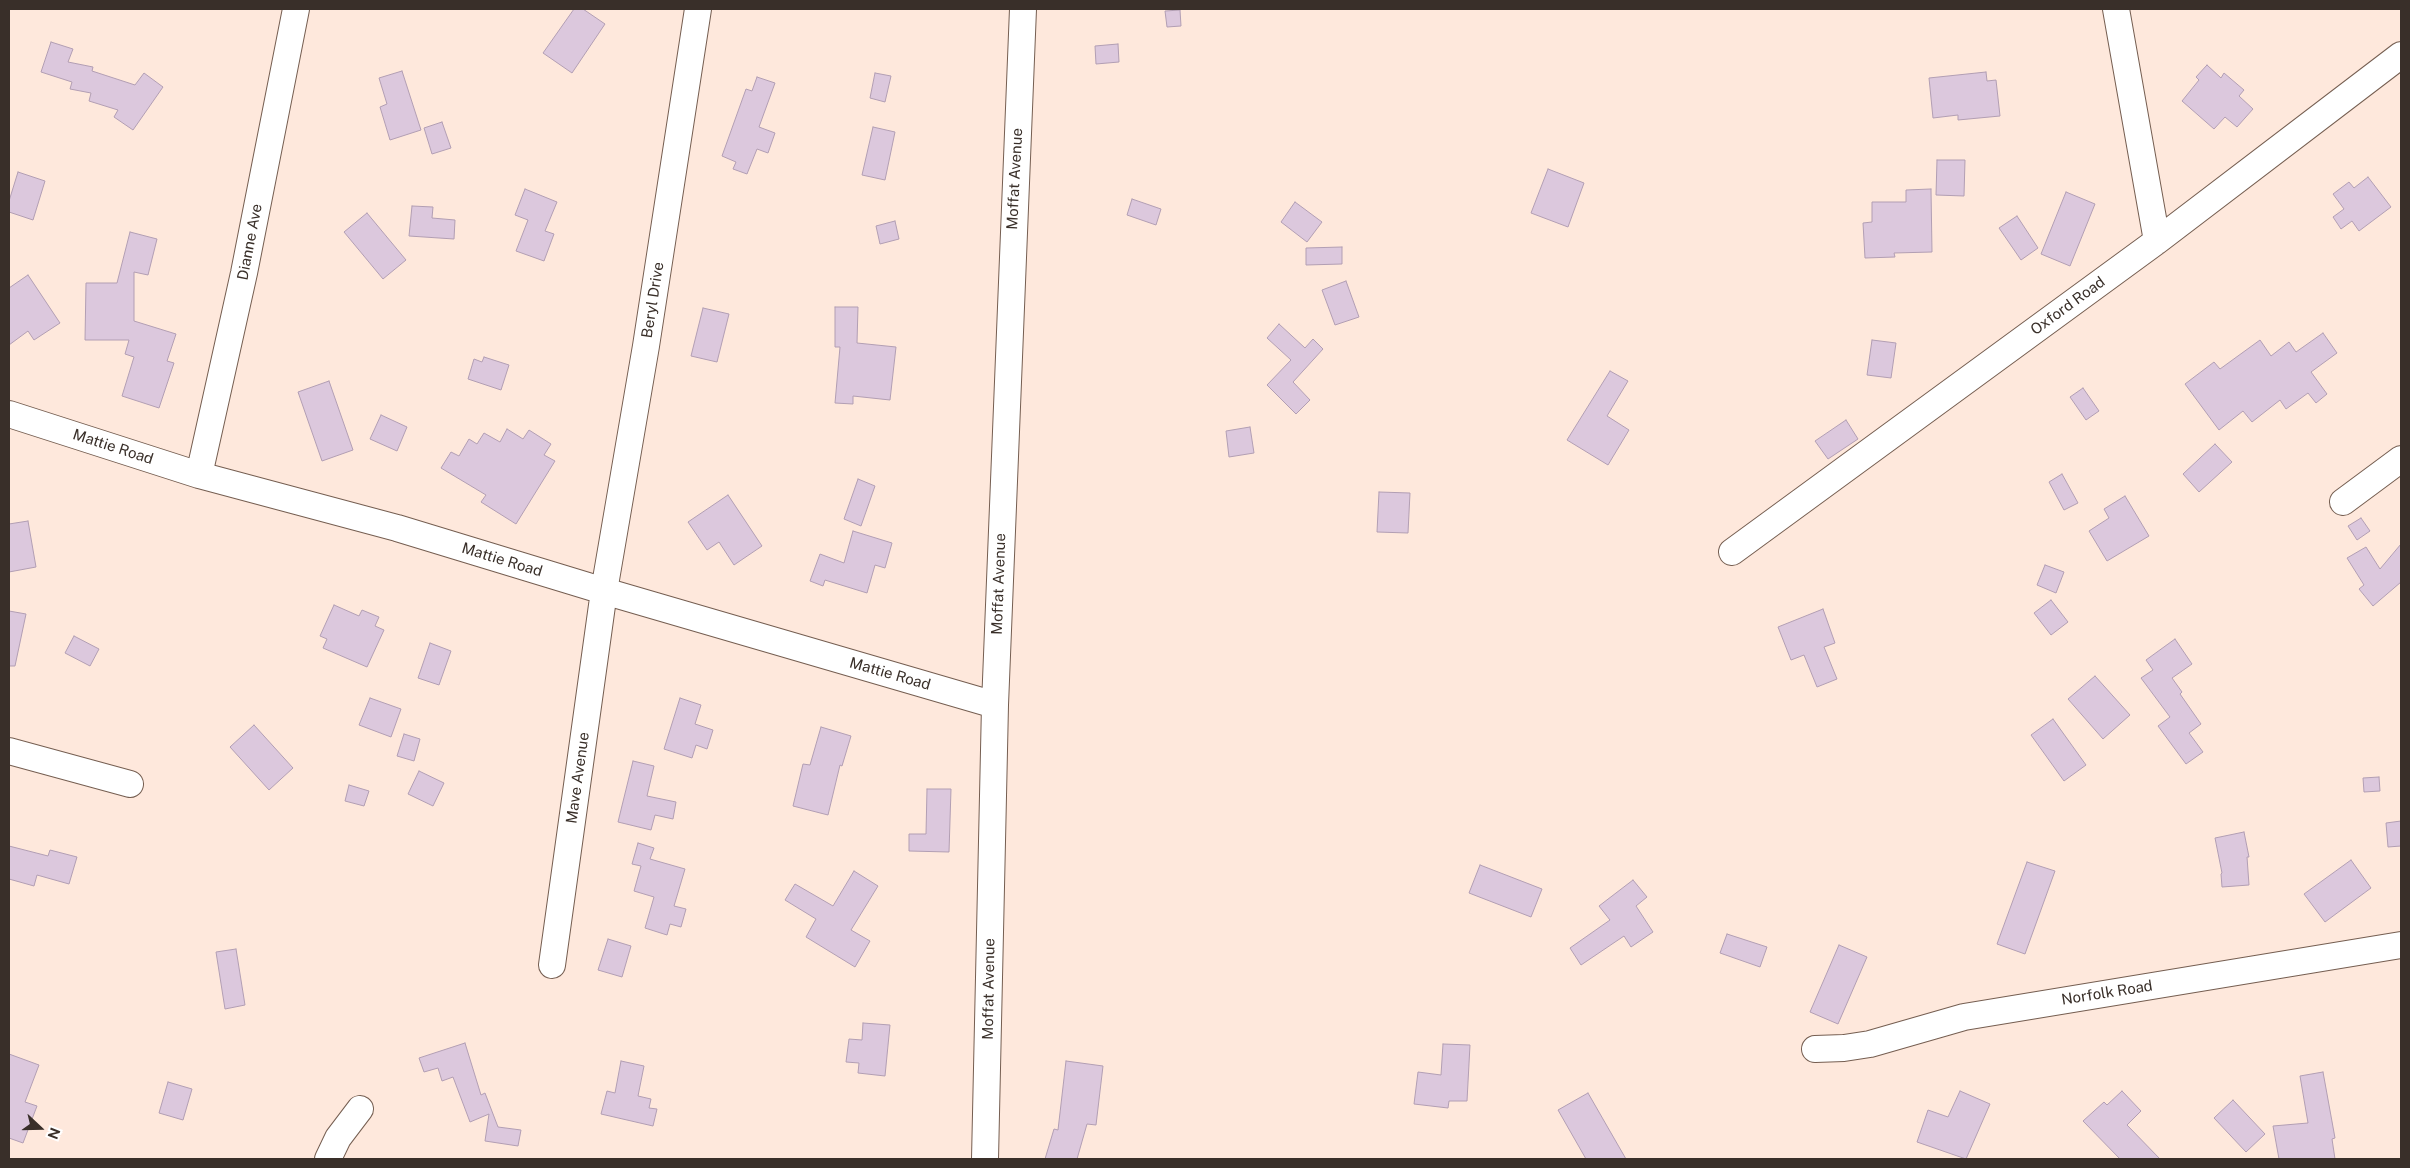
<!DOCTYPE html>
<style>
body{margin:0}
#map{position:relative;width:2410px;height:1168px;overflow:hidden;background:#fee8dc;font-family:"Public Sans",sans-serif}
canvas{display:block}
.frame{position:absolute;inset:0;border:10px solid #392f29;pointer-events:none}
.north{position:absolute;left:15px;top:1103px;width:50px;height:50px;-webkit-text-stroke:4px #fff;paint-order:stroke;rotate:111deg;font-size:14px;font-weight:700;line-height:20px;text-align:center;color:#392f29}
.north::after{content:'';display:block;margin:auto;width:18px;height:22px;background:#392f29;clip-path:polygon(50% 0,100% 100%,50% 72%,0 100%)}
</style>
<div id="map">
<canvas width="2410" height="1168"></canvas>
<div class="frame"></div>
<div class="north">N</div>
</div>
<script>
const context = document.querySelector('canvas').getContext('2d');
context.lineJoin = 'round';
function fill(path, color) {
  context.fillStyle = color;
  context.fill(path, 'evenodd');
}
function toPath(rows) {
  const path = new Path2D();
  for (const r of rows) {
    path.moveTo(r[0], r[1]);
    for (let i = 2; i < r.length; i += 2) path.lineTo(r[i], r[i + 1]);
  }
  return path;
}
function trace(path, color, width, dash) {
  context.strokeStyle = color;
  context.lineWidth = width;
  context.lineCap = dash ? 'butt' : 'round';
  context.setLineDash(dash || []);
  context.stroke(path);
}
function label(font, color, halo, rows, align = 'center') {
  context.font = font + ' "Public Sans",sans-serif';
  context.lineWidth = 4.5;
  context.setLineDash([]);
  context.textBaseline = 'middle';
  context.strokeStyle = halo;
  context.fillStyle = color;
  for (const [text, x, y, turn = 0] of rows) {
    context.save();
    context.translate(x, y);
    context.rotate((+turn || 0) * Math.PI / 180);
    context.textAlign = isNaN(turn) ? turn : align;
    if (halo) context.strokeText(text, 0, 0);
    context.fillText(text, 0, 0);
    context.restore();
  }
}
const building = toPath([
 [574,9,583,9,605,24,572,73,543,53,574,9],
 [1180,10,1181,26,1167,27,1165,11,1180,10],
 [51,42,73,49,68,62,93,67,92,71,135,85,144,73,163,87,133,130,114,117,118,110,89,101,91,93,70,89,72,82,41,72,51,42],
 [1118,44,1119,62,1096,64,1095,46,1118,44],
 [2207,65,2221,78,2224,73,2244,90,2239,96,2253,109,2237,127,2225,117,2214,129,2182,101,2199,80,2196,77,2207,65],
 [402,71,421,130,390,140,380,107,387,104,379,78,402,71],
 [1986,72,1987,81,1996,80,2000,116,1958,120,1958,115,1933,118,1929,78,1986,72],
 [875,73,891,76,885,102,870,98,875,73],
 [757,77,775,83,759,127,775,133,768,153,757,149,747,174,733,169,736,162,722,156,746,89,752,91,757,77],
 [442,122,451,148,432,154,424,128,442,122],
 [873,127,895,132,885,180,862,175,873,127],
 [1937,160,1965,160,1964,196,1936,195,1937,160],
 [1548,169,1584,183,1568,227,1531,213,1548,169],
 [18,172,45,181,33,220,9,212,9,201,18,172],
 [2368,177,2391,207,2359,231,2352,221,2341,229,2333,217,2344,209,2333,194,2349,182,2354,188,2368,177],
 [525,189,557,202,545,231,554,234,544,261,516,251,528,220,515,215,525,189],
 [1931,189,1932,252,1894,253,1895,257,1865,258,1863,223,1872,222,1872,202,1906,202,1906,190,1931,189],
 [2066,192,2095,204,2070,266,2041,254,2066,192],
 [1132,199,1161,209,1156,225,1127,215,1132,199],
 [1295,202,1322,222,1307,242,1281,222,1295,202],
 [412,206,433,207,432,218,455,220,454,239,409,236,412,206],
 [367,213,406,260,383,279,344,232,367,213],
 [2017,216,2038,248,2021,260,1999,228,2017,216],
 [895,221,899,239,880,244,876,226,895,221],
 [130,232,157,239,148,275,134,272,134,321,176,334,167,361,174,363,159,408,122,396,134,357,125,354,129,340,85,340,86,283,117,283,130,232],
 [1342,247,1342,264,1306,265,1306,248,1342,247],
 [28,275,60,323,34,340,28,331,9,345,9,288,28,275],
 [1346,281,1359,317,1335,325,1322,290,1346,281],
 [835,307,858,307,857,343,896,347,890,400,853,396,853,404,835,403,840,347,835,347,835,307],
 [703,308,729,314,717,362,691,356,703,308],
 [1279,324,1305,348,1313,339,1323,349,1293,382,1310,400,1296,414,1267,385,1291,360,1267,338,1279,324],
 [2323,333,2337,353,2311,372,2327,394,2316,403,2308,393,2286,409,2280,400,2252,422,2243,411,2219,430,2185,384,2214,362,2220,369,2260,340,2271,356,2289,342,2296,352,2323,333],
 [1872,340,1896,343,1891,378,1867,375,1872,340],
 [484,357,509,365,501,390,468,379,474,359,482,362,484,357],
 [1610,371,1628,381,1607,416,1629,430,1608,465,1567,440,1610,371],
 [329,381,353,450,322,461,298,392,329,381],
 [2083,388,2099,411,2086,420,2070,397,2083,388],
 [381,415,407,427,397,451,370,439,381,415],
 [1846,420,1858,439,1828,459,1815,441,1846,420],
 [1250,427,1254,453,1229,457,1226,431,1250,427],
 [507,429,523,439,529,430,551,444,544,455,555,461,516,524,481,502,486,495,441,468,451,452,459,456,469,439,477,444,484,433,500,442,507,429],
 [2215,444,2232,462,2199,492,2183,474,2215,444],
 [2062,474,2078,503,2064,510,2049,482,2062,474],
 [858,479,875,486,861,526,844,519,858,479],
 [1379,492,1410,493,1408,533,1377,532,1379,492],
 [728,495,762,546,734,565,719,542,707,550,688,522,728,495],
 [2125,496,2149,536,2107,561,2089,531,2109,518,2104,509,2125,496],
 [2361,518,2370,531,2357,540,2348,526,2361,518],
 [28,521,36,567,9,572,9,524,28,521],
 [853,531,892,543,885,568,875,565,867,593,825,580,823,586,810,581,820,554,844,563,853,531],
 [2401,544,2401,582,2373,606,2359,589,2364,585,2347,558,2366,547,2380,569,2401,544],
 [2045,565,2064,572,2056,593,2037,585,2045,565],
 [2051,600,2068,622,2051,635,2034,613,2051,600],
 [334,605,359,616,362,610,379,617,375,626,384,630,367,667,323,648,327,639,320,636,334,605],
 [1823,609,1835,643,1824,647,1837,679,1817,687,1804,655,1791,660,1778,627,1823,609],
 [9,611,26,614,15,666,9,666,9,611],
 [74,636,99,649,90,666,65,653,74,636],
 [2175,639,2192,664,2172,678,2182,692,2180,694,2201,724,2189,733,2203,752,2186,764,2158,726,2170,717,2141,678,2153,670,2146,660,2175,639],
 [430,643,451,651,439,685,418,678,430,643],
 [2095,676,2130,715,2103,739,2068,699,2095,676],
 [370,698,401,709,391,737,359,725,370,698],
 [680,698,701,705,695,724,713,730,707,749,696,745,692,758,664,749,680,698],
 [2053,719,2086,765,2064,781,2031,735,2053,719],
 [254,725,293,768,269,790,230,747,254,725],
 [821,727,851,736,842,766,840,765,828,815,793,806,803,764,810,765,821,727],
 [404,734,420,739,414,761,397,756,404,734],
 [633,761,654,766,647,796,676,802,673,819,655,815,651,830,618,822,633,761],
 [419,771,444,783,433,806,408,794,419,771],
 [2379,777,2380,791,2364,792,2363,778,2379,777],
 [349,785,369,791,364,806,345,801,349,785],
 [927,789,951,789,949,852,909,851,909,834,926,834,927,789],
 [2401,821,2401,846,2388,847,2386,823,2401,821],
 [2244,832,2249,857,2247,857,2249,885,2222,887,2221,874,2222,873,2215,838,2244,832],
 [638,843,654,848,650,859,685,869,674,906,686,909,681,927,670,924,667,935,645,928,654,897,634,891,641,866,632,864,638,843],
 [9,846,48,856,50,850,77,857,69,884,37,875,34,886,9,879,9,846],
 [2351,860,2371,888,2325,922,2304,894,2351,860],
 [2027,862,2055,871,2025,954,1997,944,2027,862],
 [1480,865,1542,889,1531,917,1469,893,1480,865],
 [854,871,878,886,851,930,870,941,855,967,806,937,816,919,785,900,795,884,833,906,854,871],
 [1633,880,1647,897,1636,906,1653,932,1631,947,1624,936,1581,965,1570,948,1610,920,1599,906,1633,880],
 [1727,934,1767,947,1760,967,1720,953,1727,934],
 [608,939,631,946,622,977,598,970,608,939],
 [1839,945,1867,957,1838,1024,1810,1012,1839,945],
 [236,949,245,1005,225,1009,216,952,236,949],
 [863,1023,890,1025,885,1076,858,1073,859,1063,846,1062,849,1039,862,1040,863,1023],
 [465,1043,481,1095,485,1093,498,1127,521,1130,518,1146,485,1141,489,1114,470,1122,453,1077,442,1081,438,1068,424,1072,419,1058,465,1043],
 [1443,1044,1470,1045,1467,1101,1449,1101,1448,1108,1414,1104,1418,1072,1441,1075,1443,1044],
 [9,1054,39,1065,25,1102,37,1106,23,1143,9,1138,9,1054],
 [621,1061,644,1066,638,1096,651,1099,649,1108,657,1109,653,1126,601,1114,607,1091,615,1093,621,1061],
 [1066,1061,1103,1066,1096,1125,1087,1124,1077,1159,1045,1159,1054,1129,1058,1130,1066,1061],
 [2323,1072,2335,1138,2332,1139,2335,1159,2279,1159,2273,1126,2308,1123,2300,1076,2323,1072],
 [168,1082,192,1089,183,1120,159,1113,168,1082],
 [1960,1091,1990,1104,1966,1159,1917,1142,1928,1110,1948,1117,1960,1091],
 [2122,1091,2141,1111,2127,1125,2160,1159,2120,1159,2083,1121,2104,1102,2107,1105,2122,1091],
 [1588,1093,1626,1159,1586,1159,1558,1110,1588,1093],
 [2233,1100,2265,1134,2246,1152,2214,1118,2233,1100]
]);
fill(building, '#dcc8dd');
trace(building, '#b29eb3', 1);
const minor = toPath([
 [2116,9,2157,241],
 [9,414,199,475,397,528,604,591,995,705],
 [199,475,244,273,296,9],
 [2343,502,2401,459],
 [1732,552,2157,241,2401,55],
 [9,751,130,784],
 [552,965,604,591,646,346,698,9],
 [1815,1049,1844,1048,1870,1044,1964,1017,2401,945],
 [328,1159,338,1138,360,1109],
 [985,1159,995,705,1023,9]
]);
trace(minor, '#755e51', 28);
trace(minor, '#fff', 26);
label('15px', '#392f29', '#fff', [
 ["Moffat Avenue",1015,179,-87],
 ["Dianne Ave",250,242,-79],
 ["Beryl Drive",653,300,-81],
 ["Oxford Road",2068,306,-36],
 ["Mattie Road",113,447,18],
 ["Mattie Road",502,560,17],
 ["Moffat Avenue",999,584,-88],
 ["Mattie Road",890,674,16],
 ["Mave Avenue",578,778,-82],
 ["Moffat Avenue",989,989,-89],
 ["Norfolk Road",2107,993,-9]
]);
</script>
